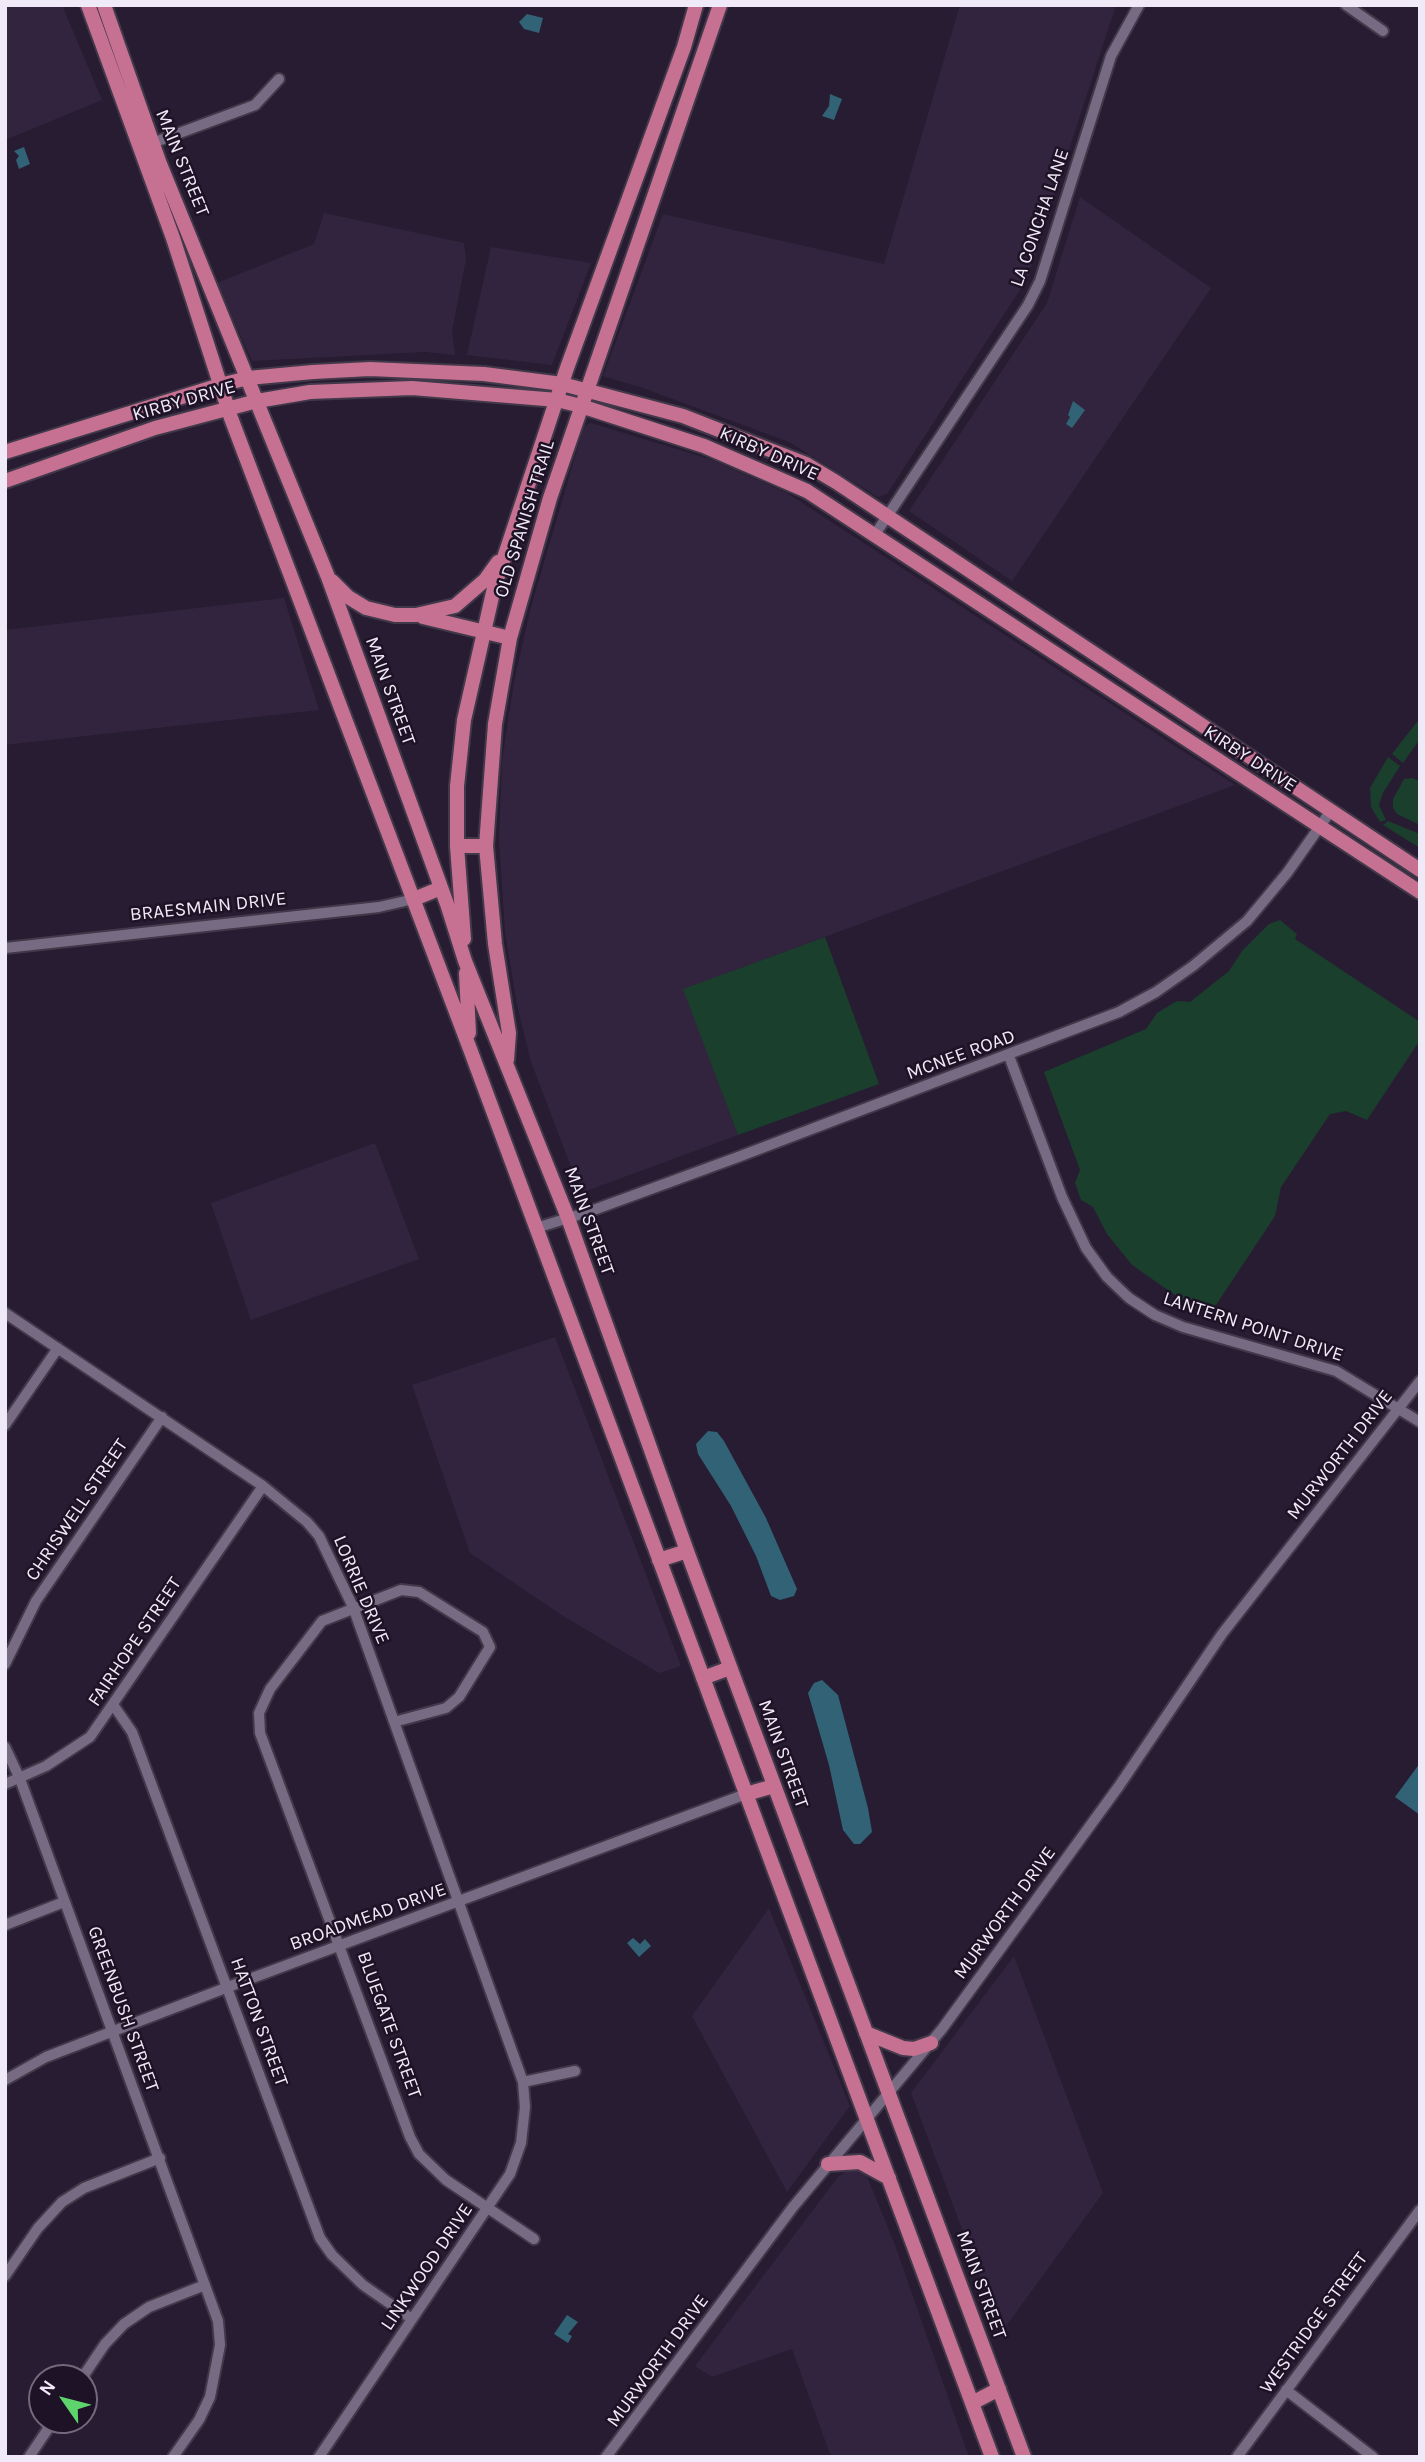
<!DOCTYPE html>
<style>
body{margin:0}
#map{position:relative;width:1425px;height:2462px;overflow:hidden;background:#271c31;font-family:Karla,sans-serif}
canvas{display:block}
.frame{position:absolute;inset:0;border:7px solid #f0e9f7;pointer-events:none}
.north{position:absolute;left:28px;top:2364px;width:70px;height:70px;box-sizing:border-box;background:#1e1326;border:2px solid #72697a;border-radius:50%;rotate:305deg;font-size:19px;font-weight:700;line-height:28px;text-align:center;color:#f0e9f7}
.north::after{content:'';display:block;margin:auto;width:24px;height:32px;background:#5dd56c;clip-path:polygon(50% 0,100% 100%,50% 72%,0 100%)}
</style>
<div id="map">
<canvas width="1425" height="2462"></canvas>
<div class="frame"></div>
<div class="north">N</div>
</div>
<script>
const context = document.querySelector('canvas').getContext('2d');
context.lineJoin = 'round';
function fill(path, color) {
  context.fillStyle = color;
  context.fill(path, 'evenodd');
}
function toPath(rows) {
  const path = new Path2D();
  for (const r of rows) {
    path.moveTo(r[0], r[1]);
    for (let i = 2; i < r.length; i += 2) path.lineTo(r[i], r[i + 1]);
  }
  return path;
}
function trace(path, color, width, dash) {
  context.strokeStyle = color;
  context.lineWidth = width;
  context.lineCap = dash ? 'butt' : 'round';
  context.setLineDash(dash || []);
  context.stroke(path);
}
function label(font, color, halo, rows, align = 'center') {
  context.font = font + ' Karla,sans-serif';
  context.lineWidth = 5;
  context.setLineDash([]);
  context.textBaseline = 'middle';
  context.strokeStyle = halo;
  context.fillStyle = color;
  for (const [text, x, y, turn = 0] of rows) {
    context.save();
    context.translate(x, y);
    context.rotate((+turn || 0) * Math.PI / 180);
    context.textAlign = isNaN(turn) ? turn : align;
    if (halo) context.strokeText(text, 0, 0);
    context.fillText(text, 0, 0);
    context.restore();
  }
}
fill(toPath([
 [5,5,62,5,102,100,5,140],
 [960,5,1109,5,1115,8,1027,279,887,494,878,497,789,442,643,388,603,376,663,214,884,264],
 [1080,197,1211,288,1012,581,909,511,1047,303],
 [324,213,464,243,466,259,452,331,455,355,425,352,252,361,217,283,314,244],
 [491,247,591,263,552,365,467,355],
 [591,423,713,460,787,493,1235,785,684,989,738,1135,581,1193,531,1062,517,1005,505,932,499,838,502,761,514,682,531,607,584,426],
 [284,598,319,710,5,745,5,630],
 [375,1143,419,1259,251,1320,211,1203],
 [555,1337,681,1666,659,1673,560,1614,470,1553,412,1385],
 [769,1908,850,2106,787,2192,692,2016],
 [1014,1956,1103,2193,1001,2333,911,2093],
 [851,2167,864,2169,895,2245,969,2457,831,2457,792,2349,712,2377,695,2366,838,2177]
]), '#32243e');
fill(toPath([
 [1420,718,1420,739,1403,763,1392,754],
 [1388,757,1400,766,1383,793,1379,805,1386,820,1380,822,1371,807,1370,788],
 [1413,778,1420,782,1420,825,1397,814,1393,808,1393,799,1404,779],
 [1388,821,1420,834,1420,848,1383,825],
 [1280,920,1297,934,1295,939,1420,1022,1420,1040,1367,1120,1346,1111,1330,1114,1281,1187,1275,1216,1214,1308,1195,1309,1132,1265,1107,1234,1093,1207,1081,1200,1075,1183,1080,1170,1044,1072,1146,1029,1157,1013,1177,1001,1190,1002,1229,971,1242,951,1269,924],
 [825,937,879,1084,738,1135,683,989]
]), '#1b3f2d');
fill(toPath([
 [527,14,543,18,539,33,524,29,519,22],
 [830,94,842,99,834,120,822,116,829,106],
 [24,147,30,164,19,169,16,160,19,156,14,151],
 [1073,401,1085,410,1072,428,1066,424,1070,417,1068,415],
 [708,1431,717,1432,724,1441,766,1518,797,1589,794,1596,780,1600,771,1596,756,1556,731,1506,698,1454,696,1444],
 [822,1680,838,1695,868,1808,872,1832,860,1844,854,1844,843,1830,829,1765,808,1693,814,1683],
 [1420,1763,1420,1815,1395,1797],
 [633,1938,640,1944,645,1939,651,1946,639,1957,627,1943],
 [567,2315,578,2322,568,2334,572,2336,568,2343,554,2334]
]), '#316275');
const minor = toPath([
 [1346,5,1383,31],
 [147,145,255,105,279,79],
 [876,533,1028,305,1040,281,1111,56,1139,5],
 [5,948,379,907,414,899],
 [1009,1056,1062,1197,1086,1248,1107,1277,1129,1298,1155,1315,1183,1327,1336,1371,1420,1422],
 [536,1228,588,1212,738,1157,1119,1012,1156,992,1193,966,1247,921,1287,873,1330,812],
 [5,1313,263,1486,307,1522,319,1536,353,1607,523,2082,525,2107,521,2143,510,2174,319,2457],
 [5,1425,58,1348],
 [5,1664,36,1601,162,1417],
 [114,1706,132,1732,320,2238,332,2255,363,2285,412,2319],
 [394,1722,446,1708,459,1697,490,1647,483,1632,419,1592,401,1590,322,1621,270,1689,259,1713,260,1733,410,2137,419,2154,446,2180,534,2239],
 [5,1747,20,1779,218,2321,220,2345,210,2397,199,2420,173,2457],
 [5,1784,46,1766,90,1737,263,1486],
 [5,1925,64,1902],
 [5,2080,46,2057,228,1987,746,1794],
 [523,2082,575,2071],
 [5,2276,38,2228,62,2202,84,2188,160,2158],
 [82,2378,105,2344,124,2324,149,2307,205,2285],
 [1286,2390,1373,2457],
 [29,2457,54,2420],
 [606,2457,793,2207,942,2029,1119,1786,1222,1634,1420,1381],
 [1237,2457,1420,2210]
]);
const major = toPath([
 [88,5,173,238,231,418,470,1049,992,2457],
 [104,5,160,164,328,577,447,904,465,961,568,1218,687,1551,1024,2457],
 [5,452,220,385,248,378,313,372,370,369,484,374,562,384,683,416,806,464,836,482,1420,870],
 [5,481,155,428,257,401,310,392,412,388,557,400,581,406,704,446,807,491,1420,892],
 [332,581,348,597,366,608,395,615,416,615,455,606,485,580,498,562],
 [423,617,510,638],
 [457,846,486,846],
 [414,899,441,888],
 [464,939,457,846,457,786,464,720,494,588,567,368,684,47,696,5],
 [466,973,469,1033],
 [507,1060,509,1033,495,944,486,846,495,724,510,638,550,498,720,5],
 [659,1560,687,1551],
 [703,1678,730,1668],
 [746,1794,774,1786],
 [866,2033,903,2048,914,2049,931,2043],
 [828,2164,860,2162,889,2178],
 [972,2403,999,2389]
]);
trace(minor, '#413849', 14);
trace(major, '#413849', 18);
trace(minor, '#776a83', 10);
trace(major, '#c77192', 14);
label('19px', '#f0e9f7', '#1e1326', [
 ["MAIN STREET",182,163,68],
 ["LA CONCHA LANE",1040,218,-71],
 ["KIRBY DRIVE",184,401,-16],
 ["KIRBY DRIVE",769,454,24],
 ["OLD SPANISH TRAIL",525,519,-73],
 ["MAIN STREET",390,691,70],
 ["KIRBY DRIVE",1250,759,33],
 ["BRAESMAIN DRIVE",208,907,-6],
 ["MCNEE ROAD",961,1055,-20],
 ["MAIN STREET",589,1221,70],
 ["LANTERN POINT DRIVE",1253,1327,18],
 ["MURWORTH DRIVE",1340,1455,-52],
 ["CHRISWELL STREET",77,1510,-56],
 ["LORRIE DRIVE",361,1590,67],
 ["FAIRHOPE STREET",135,1642,-56],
 ["MAIN STREET",783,1754,70],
 ["MURWORTH DRIVE",1005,1913,-54],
 ["BROADMEAD DRIVE",368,1917,-20],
 ["GREENBUSH STREET",123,2009,70],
 ["HATTON STREET",259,2022,70],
 ["BLUEGATE STREET",389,2025,70],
 ["LINKWOOD DRIVE",427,2267,-56],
 ["MAIN STREET",981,2285,70],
 ["WESTRIDGE STREET",1314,2323,-54],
 ["MURWORTH DRIVE",658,2361,-54]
]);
</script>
